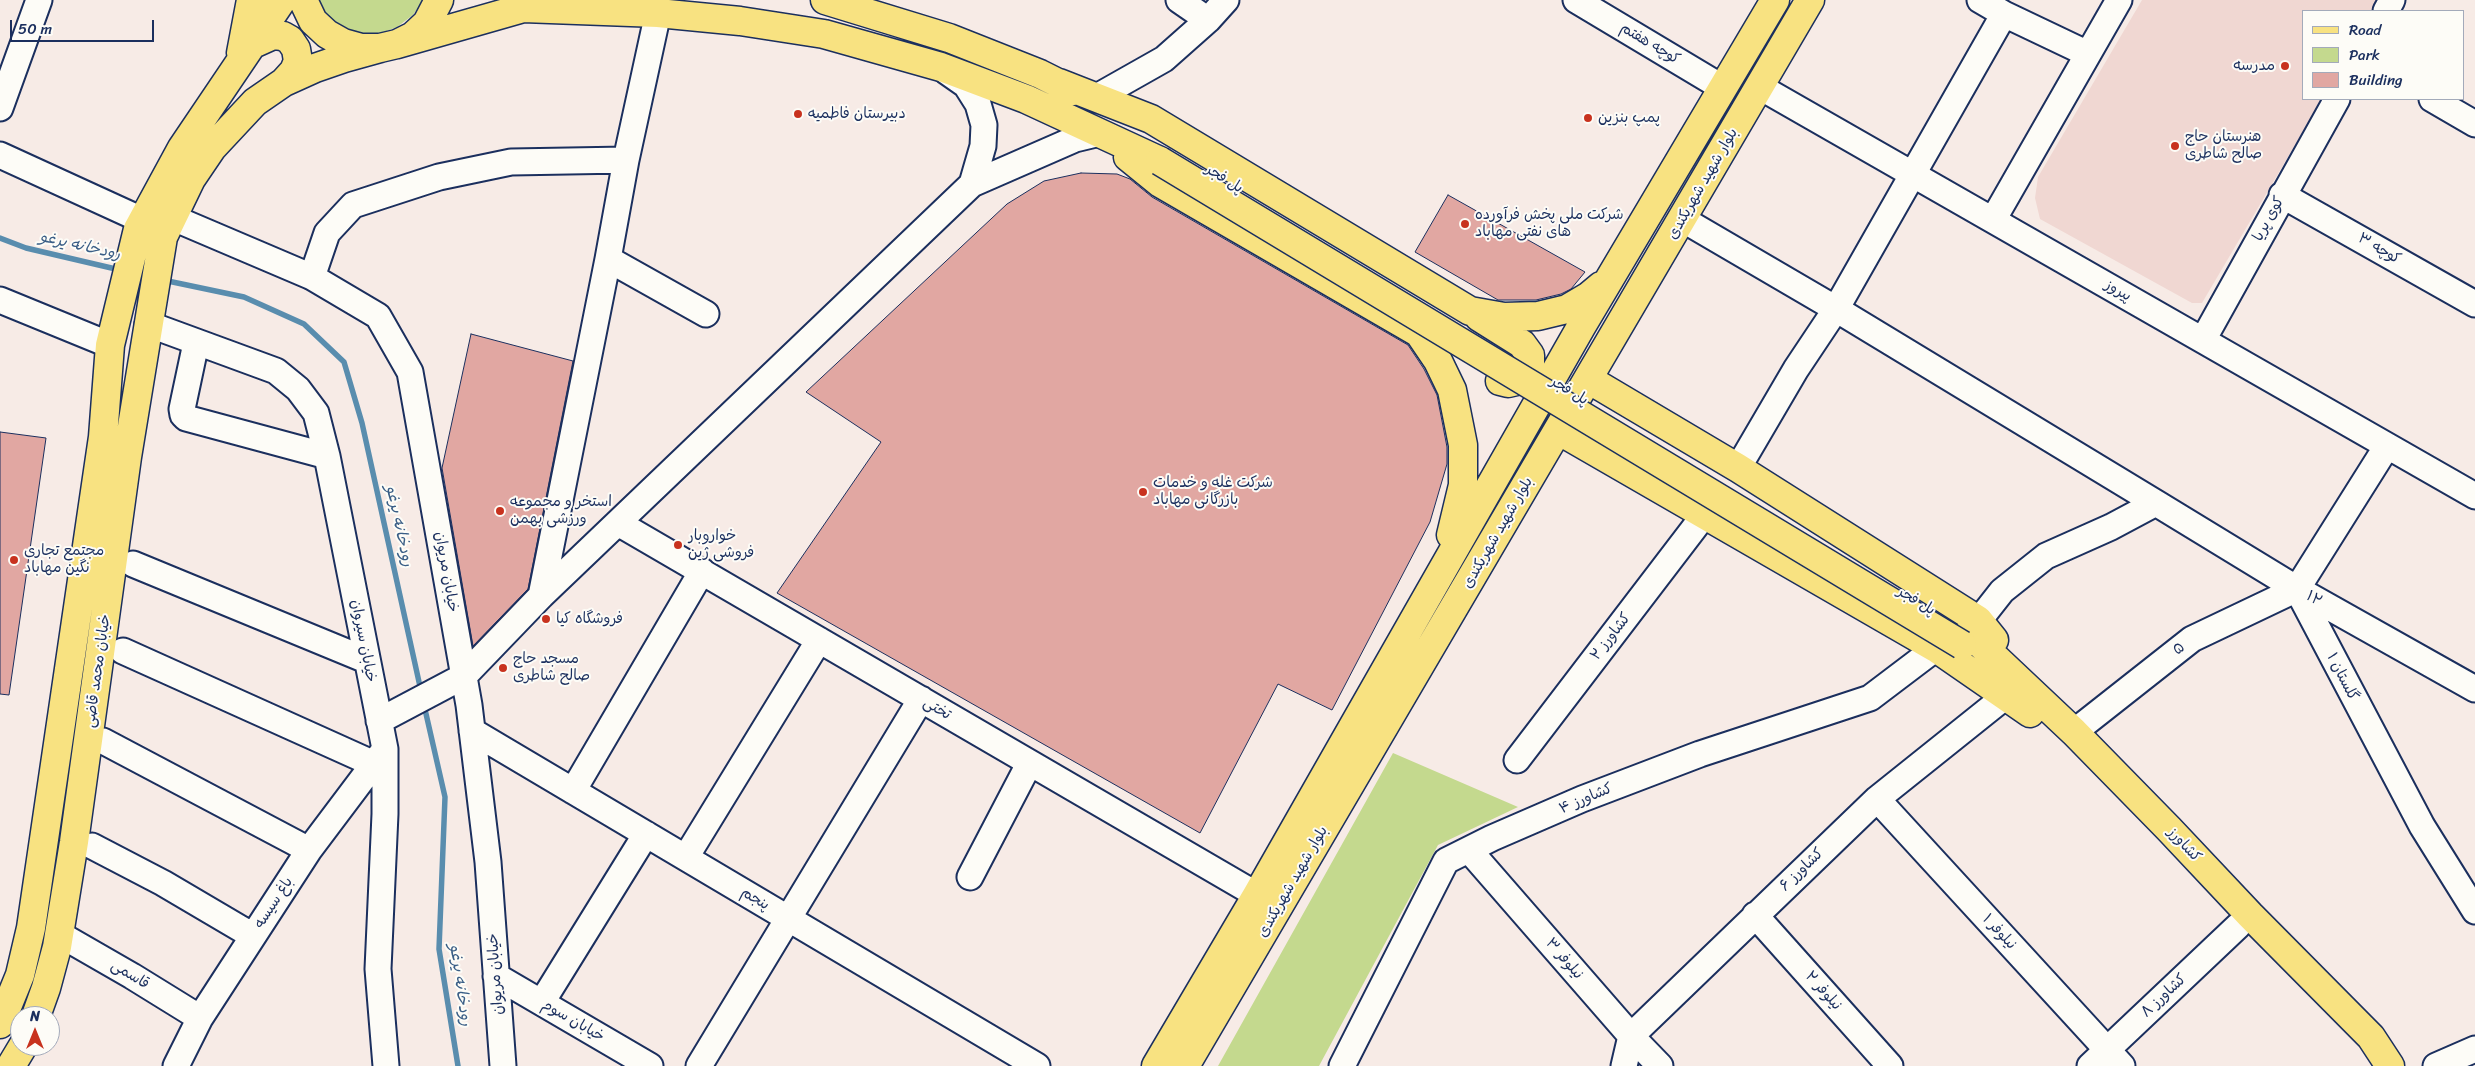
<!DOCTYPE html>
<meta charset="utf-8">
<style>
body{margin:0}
#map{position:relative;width:2475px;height:1066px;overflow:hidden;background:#f7ebe6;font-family:Sriracha,sans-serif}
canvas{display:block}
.legend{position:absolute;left:2302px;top:10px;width:162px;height:90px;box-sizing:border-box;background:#fdfcf7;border:1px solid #a3aaba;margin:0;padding:6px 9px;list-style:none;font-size:15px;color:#1b2f5e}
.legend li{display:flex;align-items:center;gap:10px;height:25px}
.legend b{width:25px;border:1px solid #a3aaba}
.north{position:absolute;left:10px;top:1006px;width:50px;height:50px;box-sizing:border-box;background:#fdfcf7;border:1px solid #a3aaba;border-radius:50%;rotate:0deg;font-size:14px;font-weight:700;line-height:20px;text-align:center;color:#1b2f5e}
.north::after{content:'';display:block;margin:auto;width:18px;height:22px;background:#c8321e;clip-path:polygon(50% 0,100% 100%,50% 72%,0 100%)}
.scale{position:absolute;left:10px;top:20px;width:144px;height:22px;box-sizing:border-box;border:2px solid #1b2f5e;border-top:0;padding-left:6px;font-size:15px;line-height:18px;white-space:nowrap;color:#1b2f5e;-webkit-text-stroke:4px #fdfcf7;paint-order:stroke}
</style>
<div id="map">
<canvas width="2475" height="1066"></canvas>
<ul class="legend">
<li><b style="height:6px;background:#f8e281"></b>Road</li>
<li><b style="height:14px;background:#c4d98e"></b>Park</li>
<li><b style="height:14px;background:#e1a7a2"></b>Building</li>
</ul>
<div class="north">N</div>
<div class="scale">50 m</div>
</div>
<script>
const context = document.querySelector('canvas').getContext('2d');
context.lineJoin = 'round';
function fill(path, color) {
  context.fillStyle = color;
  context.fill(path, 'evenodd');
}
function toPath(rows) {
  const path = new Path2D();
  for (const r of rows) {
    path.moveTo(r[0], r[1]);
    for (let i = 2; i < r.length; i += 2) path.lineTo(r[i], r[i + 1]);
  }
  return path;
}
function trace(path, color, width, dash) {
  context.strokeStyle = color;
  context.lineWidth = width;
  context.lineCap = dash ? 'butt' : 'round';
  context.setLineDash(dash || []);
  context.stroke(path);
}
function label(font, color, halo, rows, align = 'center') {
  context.font = font + ' Sriracha,"Playpen Sans Arabic",sans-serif';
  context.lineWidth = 4;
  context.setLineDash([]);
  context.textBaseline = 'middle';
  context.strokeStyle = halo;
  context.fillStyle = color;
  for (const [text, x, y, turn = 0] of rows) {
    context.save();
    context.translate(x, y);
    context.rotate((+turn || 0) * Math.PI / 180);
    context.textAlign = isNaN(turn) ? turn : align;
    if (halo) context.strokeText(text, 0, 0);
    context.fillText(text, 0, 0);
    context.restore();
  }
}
fill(toPath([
 [2142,0,2377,0,2371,11,2304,11,2304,99,2322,99,2202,303,2192,303,2040,219,2035,198,2038,177]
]), '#f0d7d2');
fill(toPath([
 [317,0,423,0,413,15,397,27,379,34,360,33,343,27,328,16],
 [1393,753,1518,807,1438,845,1319,1066,1218,1066]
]), '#c4d98e');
trace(toPath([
 [0,238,26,248,120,270],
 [163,280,244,297,304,324,344,362,362,423,421,691],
 [424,705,445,797,439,949,458,1066]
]), '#598dae', 5.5);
const building = toPath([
 [1081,173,1117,174,1130,179,1152,197,1408,345,1424,369,1437,395,1447,447,1447,464,1430,522,1332,710,1278,684,1200,833,777,593,881,442,806,392,1007,204,1044,181,1081,173],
 [1448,195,1585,272,1571,289,1561,294,1536,300,1498,300,1415,252,1448,195],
 [471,334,573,361,528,589,473,646,442,468,471,334],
 [0,432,46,438,9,695,0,694,0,432]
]);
fill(building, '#e1a7a2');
trace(building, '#1b2f5e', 1);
const minor = toPath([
 [1179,0,1208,20],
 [1576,0,1723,88],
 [2386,11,2392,0],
 [2004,14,2088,54],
 [946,71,966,85,978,104,984,125,983,146,972,184],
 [1760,87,2475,496],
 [1095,98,1164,59,1208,20,1226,0],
 [2432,99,2475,124],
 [0,108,39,0],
 [0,155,142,220],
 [2282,195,2475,304],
 [171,217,312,277,378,316,410,372,469,705,488,862,503,1066],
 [1682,219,1836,309,2004,14,1980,0],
 [1993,220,2119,0],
 [608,259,706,314],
 [312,277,327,233,353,205,439,177,511,162,626,160],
 [0,300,110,345],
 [148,324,276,371,298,389,316,413,327,456,385,749,385,814,378,969,386,1066],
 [2203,340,2337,99],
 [196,343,182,409,183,415,186,418,327,456],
 [2387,446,2297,589,2422,826,2475,911],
 [1738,468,1796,369,1836,309,2156,503,2111,527,2046,556,2002,591,1969,633],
 [2156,503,2297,589,2475,689],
 [618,523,1257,895],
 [133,564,366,660],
 [541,596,608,259,626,160,658,13],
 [123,651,374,764],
 [379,721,464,676,541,596,972,184,1075,139,1100,133],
 [472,731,1037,1066],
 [2074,732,2192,639,2297,589],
 [103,741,309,850],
 [1517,760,1705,514],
 [573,791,702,571],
 [1877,799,2122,1066],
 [92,846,163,883,253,936],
 [1469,850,1631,1036,1660,1066],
 [686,857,819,640],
 [970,877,1029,764],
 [1755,915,1890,1066],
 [59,934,132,976,200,1018],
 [496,976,650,1066],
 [542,1002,646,834],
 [176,1066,200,1018,309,850,385,749],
 [699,1066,921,699],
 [1342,1066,1446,861,1492,838,1582,799,1700,754,1870,698,1936,648],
 [1624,1066,1631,1036,1877,799,2007,695],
 [2090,1066,2238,926],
 [2436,1066,2475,1049]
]);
const major = toPath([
 [303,0,313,21,327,34,343,43,361,48,380,48,397,44,413,36,427,23,439,0],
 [825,0,949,38,1040,74,1074,91],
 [253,44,273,35,283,36,290,40,296,49,298,61,294,71,284,82],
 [397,44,523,8,658,13,740,21,824,34,941,67,1026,99,1160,161],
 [241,53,251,0],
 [1059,83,1151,119,1470,311,1504,317,1538,316,1567,309,1589,296,1601,286],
 [1128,157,1160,183,1419,333,1438,361,1452,390,1463,445,1463,485,1451,535],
 [1479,317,1522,344,1530,355,1530,368,1521,380,1508,383,1500,381],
 [1588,379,1738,468,1978,620,1994,640],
 [1558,430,1936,648,2030,713],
 [1969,633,2074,732,2169,829,2250,915,2371,1037,2390,1066],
 [36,1016,46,988,57,947,74,842,127,457,163,237,191,179,212,148,255,102,284,82,315,68,344,58,380,48],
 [0,1024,20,975,31,928,103,437,110,345,138,229,182,148,282,0],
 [11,1066,23,1046],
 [1156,1066,1257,895,1581,327,1775,0],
 [1185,1066,1810,0]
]);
trace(minor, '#1b2f5e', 29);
trace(major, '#1b2f5e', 31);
trace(minor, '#fdfcf7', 25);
trace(major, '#f8e281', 28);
const majorBridge = toPath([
 [1160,161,1962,645]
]);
trace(majorBridge, '#1b2f5e', 31, []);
trace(majorBridge, '#f8e281', 28);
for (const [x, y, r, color] of [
 [2285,66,5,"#c8321e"],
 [798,114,5,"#c8321e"],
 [1588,118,5,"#c8321e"],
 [2175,146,5,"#c8321e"],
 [1465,224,5,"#c8321e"],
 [1143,492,5,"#c8321e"],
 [500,511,5,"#c8321e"],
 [678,545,5,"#c8321e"],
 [14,560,5,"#c8321e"],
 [546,619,5,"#c8321e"],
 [503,668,5,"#c8321e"]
]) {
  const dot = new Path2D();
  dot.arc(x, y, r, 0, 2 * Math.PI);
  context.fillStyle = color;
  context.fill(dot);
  trace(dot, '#fdfcf7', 2);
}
label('15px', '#1b2f5e', '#fdfcf7', [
 ["کوچه هفتم",1650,44,31],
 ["پل فجر",1224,179,32],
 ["بلوار شهید شهریکندی",1703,184,-60],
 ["کوی پریا",2269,219,-61],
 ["کوچه ۳",2379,249,30],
 ["پیروز",2118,291,30],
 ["پل فجر",1569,391,31],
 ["بلوار شهید شهریکندی",1498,533,-60],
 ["خیابان مریوان",446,572,80],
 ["۱۲",2314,599,29],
 ["پل فجر",1916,601,31],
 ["کشاورز ۲",1611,637,-52],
 ["خیابان سیروان",363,641,79],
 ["۵",2179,649,-38],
 ["خیابان محمد قاضی",98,671,-82],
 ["گلستان ۱",2342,677,63],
 ["تختی",937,709,31],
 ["کشاورز ۴",1586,799,-23],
 ["کشاورز",2184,845,47],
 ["کشاورز ۶",1802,870,-44],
 ["بلوار شهید شهریکندی",1293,882,-60],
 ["پنجم",755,899,31],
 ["باغ سیسه",274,903,-57],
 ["نیلوفر ۱",1999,932,47],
 ["نیلوفر ۳",1564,959,49],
 ["خیابان مریوان",496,974,-94],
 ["قاسمی",130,975,31],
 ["نیلوفر ۲",1823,991,48],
 ["کشاورز ۸",2164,996,-43],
 ["خیابان سوم",573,1021,30]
]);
label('15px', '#1b2f5e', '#fdfcf7', [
 ["مدرسه",2275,66,"right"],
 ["دبیرستان فاطمیه",808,114],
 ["پمپ بنزین",1598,118],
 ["هنرستان حاج",2185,137],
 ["صالح شاطری",2185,154],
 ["شرکت ملی پخش فرآورده",1475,215],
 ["های نفتی مهاباد",1475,232],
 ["شرکت غله و خدمات",1153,483],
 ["بازرگانی مهاباد",1153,500],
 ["استخر و مجموعه",510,502],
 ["ورزشی بهمن",510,519],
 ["خواروبار",688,536],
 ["فروشی ژین",688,553],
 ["مجتمع تجاری",24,551],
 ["نگین مهاباد",24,568],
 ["فروشگاه کیا",556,619],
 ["مسجد حاج",513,659],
 ["صالح شاطری",513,676]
], 'left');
label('italic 16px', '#3a5e86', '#fdfcf7', [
 ["رودخانه یرغو",80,246,13],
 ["رودخانه یرغو",399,526,78],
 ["رودخانه یرغو",460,985,82]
]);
</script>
